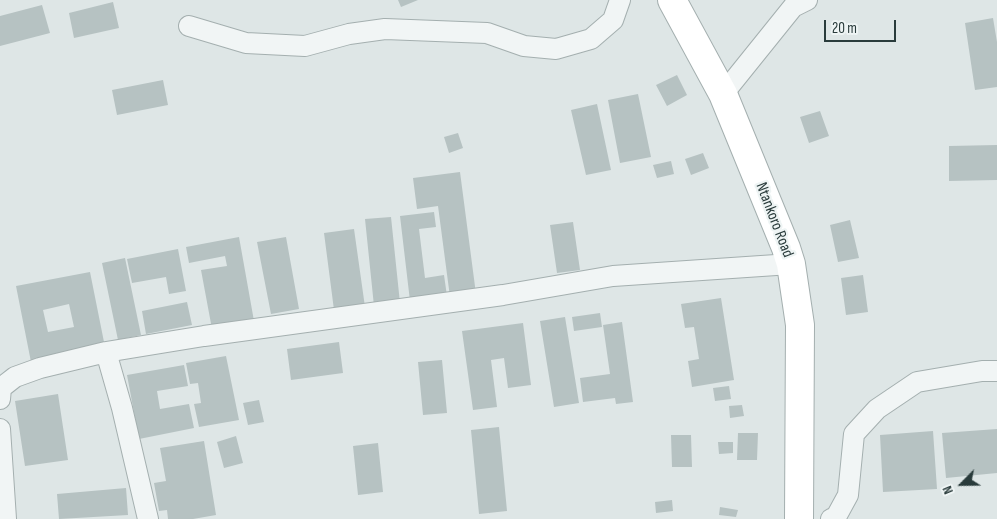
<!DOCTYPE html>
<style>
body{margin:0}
#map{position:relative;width:997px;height:519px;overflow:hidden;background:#dee6e6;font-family:"Sofia Sans Condensed",sans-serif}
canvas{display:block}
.north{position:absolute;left:937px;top:459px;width:50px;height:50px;-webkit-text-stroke:4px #eef4f4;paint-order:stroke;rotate:247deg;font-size:14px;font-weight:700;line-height:20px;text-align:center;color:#293b3b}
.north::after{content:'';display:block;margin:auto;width:18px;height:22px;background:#293b3b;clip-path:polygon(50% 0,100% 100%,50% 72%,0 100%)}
.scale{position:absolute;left:824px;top:20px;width:72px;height:22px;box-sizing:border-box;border:2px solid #293b3b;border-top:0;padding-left:6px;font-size:15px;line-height:18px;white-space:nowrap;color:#293b3b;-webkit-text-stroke:4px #eef4f4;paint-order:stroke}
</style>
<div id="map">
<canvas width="997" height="519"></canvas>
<div class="north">N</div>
<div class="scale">20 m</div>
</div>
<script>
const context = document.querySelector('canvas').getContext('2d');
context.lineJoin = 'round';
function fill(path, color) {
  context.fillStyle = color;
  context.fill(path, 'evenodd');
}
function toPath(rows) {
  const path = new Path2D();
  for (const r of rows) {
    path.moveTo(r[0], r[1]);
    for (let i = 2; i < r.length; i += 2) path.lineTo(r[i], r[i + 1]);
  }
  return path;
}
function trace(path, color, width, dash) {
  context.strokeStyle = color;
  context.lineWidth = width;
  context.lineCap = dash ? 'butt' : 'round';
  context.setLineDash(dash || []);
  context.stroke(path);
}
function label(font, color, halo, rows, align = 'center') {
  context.font = font + ' "Sofia Sans Condensed",sans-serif';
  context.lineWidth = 4.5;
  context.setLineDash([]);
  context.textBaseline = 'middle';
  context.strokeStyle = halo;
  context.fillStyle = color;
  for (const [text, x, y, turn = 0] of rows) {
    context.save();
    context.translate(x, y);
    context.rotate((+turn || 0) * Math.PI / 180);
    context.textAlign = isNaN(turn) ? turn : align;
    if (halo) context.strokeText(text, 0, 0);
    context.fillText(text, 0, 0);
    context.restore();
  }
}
fill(toPath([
 [398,0,418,0,401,7],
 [113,2,119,28,74,38,69,13],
 [42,5,50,33,0,46,0,16],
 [993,18,997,42,997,87,975,90,965,23],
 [677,75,687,95,667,106,656,85],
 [163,80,168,105,117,115,112,90],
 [638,94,651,157,620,163,608,100],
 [597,104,611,170,586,175,571,110],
 [820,111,829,136,809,143,800,117],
 [458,133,463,148,449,153,444,137],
 [997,145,997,180,949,181,949,146],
 [703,153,709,168,691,175,685,159],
 [671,161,674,174,657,178,653,165],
 [460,172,476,294,450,297,438,206,417,209,413,178],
 [434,212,436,227,419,229,425,278,444,275,447,296,410,301,400,216],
 [391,217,400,303,374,306,365,219],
 [850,220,859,258,838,262,830,225],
 [573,222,580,270,557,273,550,225],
 [354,229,365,307,334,310,324,233],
 [239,237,254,321,212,329,201,270,227,266,225,256,189,263,186,247],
 [286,237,299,309,271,314,257,242],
 [178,249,186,291,169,294,166,277,132,283,127,259],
 [125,258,141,335,118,340,102,263],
 [90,272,105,347,31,362,16,286],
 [69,304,74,327,48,332,43,310],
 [863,275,868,312,846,315,841,278],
 [721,298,734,380,692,387,688,361,699,359,694,327,685,328,681,304],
 [187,302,192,325,146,334,142,311],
 [600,313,602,327,574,331,572,317],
 [565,317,579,403,554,407,540,321],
 [622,322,633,402,616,404,615,398,583,402,580,378,610,374,603,325],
 [523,323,531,385,508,388,504,358,491,360,497,407,473,410,462,331],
 [339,342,343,373,291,380,287,349],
 [226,356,239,420,199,427,194,404,201,403,198,383,190,384,186,363],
 [442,360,447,413,423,415,418,362],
 [184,365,188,386,157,391,160,409,189,404,194,428,139,439,127,375],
 [729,386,731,399,715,401,713,388],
 [58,394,68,460,25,466,15,401],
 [259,400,264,422,248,425,243,403],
 [742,405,744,416,730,418,729,406],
 [499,427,507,511,479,514,471,430],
 [997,429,997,473,946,478,942,433],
 [933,431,937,489,883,492,880,435],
 [738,433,758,433,757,460,737,460],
 [671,435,691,435,692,467,672,467],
 [236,436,243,463,224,468,217,442],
 [204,441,216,515,193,519,168,519,167,510,159,511,154,483,166,481,160,448],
 [718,442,733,442,733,453,719,454],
 [378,443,383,492,358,495,353,446],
 [126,488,128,515,59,519,57,494],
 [672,500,673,511,656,513,655,502],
 [720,507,738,510,736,517,719,515]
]), '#b6c2c2');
const minor = toPath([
 [189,26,246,43,305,46,349,34,385,29,487,33,524,46,556,49,591,39,613,20,620,0],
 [723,94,793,7,807,0],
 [106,352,122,408,148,519],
 [0,399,1,388,15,377,40,368,106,352,204,336,503,295,613,276,791,264],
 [0,429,6,519],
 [831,519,836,517,848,495,854,434,877,409,917,382,982,371,997,371]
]);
const secondary = toPath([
 [672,0,723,94,786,248,791,264,800,325,799,519]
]);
trace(minor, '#a4afaf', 22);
trace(secondary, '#a4afaf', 30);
trace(minor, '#f1f5f5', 20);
trace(secondary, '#fff', 28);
label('16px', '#293b3b', '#eef4f4', [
 ["Ntankoro Road",774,220,69]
]);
</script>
